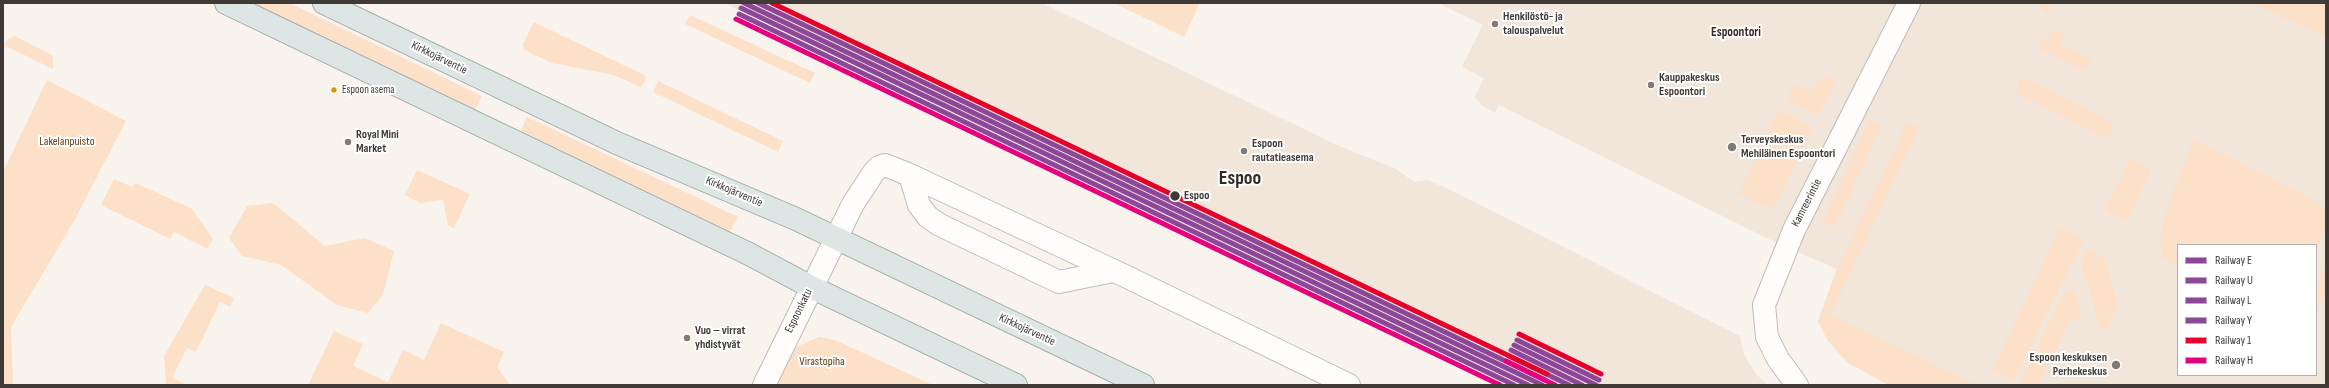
<!DOCTYPE html>
<meta charset="utf-8">
<style>
body{margin:0}
#map{position:relative;width:2329px;height:388px;overflow:hidden;background:#f9f3ed;font-family:"Sofia Sans Condensed",sans-serif}
canvas{display:block}
.frame{position:absolute;inset:0;border:4px solid #3f3a36;pointer-events:none}
.legend{position:absolute;left:2177px;top:244px;width:140px;height:132px;box-sizing:border-box;background:#fff;border:1px solid #b2b0af;margin:0;padding:5px 7px;list-style:none;font-size:12px;color:#3f3a36}
.legend li{display:flex;align-items:center;gap:8px;height:20px}
.legend b{width:20px;border:1px solid #b2b0af}
</style>
<div id="map">
<canvas width="2329" height="388"></canvas>
<div class="frame"></div>
<ul class="legend">
<li><b style="height:5px;background:#8c4799"></b>Railway E</li>
<li><b style="height:5px;background:#8c4799"></b>Railway U</li>
<li><b style="height:5px;background:#8c4799"></b>Railway L</li>
<li><b style="height:5px;background:#8c4799"></b>Railway Y</li>
<li><b style="height:5px;background:#e4002b"></b>Railway 1</li>
<li><b style="height:5px;background:#e5007d"></b>Railway H</li>
</ul>
</div>
<script>
const context = document.querySelector('canvas').getContext('2d');
context.lineJoin = 'round';
function fill(path, color) {
  context.fillStyle = color;
  context.fill(path, 'evenodd');
}
function toPath(rows) {
  const path = new Path2D();
  for (const r of rows) {
    path.moveTo(r[0], r[1]);
    for (let i = 2; i < r.length; i += 2) path.lineTo(r[i], r[i + 1]);
  }
  return path;
}
function trace(path, color, width, dash) {
  context.strokeStyle = color;
  context.lineWidth = width;
  context.lineCap = dash ? 'butt' : 'round';
  context.setLineDash(dash || []);
  context.stroke(path);
}
function label(font, color, halo, rows, align = 'center') {
  context.font = font + ' "Sofia Sans Condensed",sans-serif';
  context.lineWidth = 4;
  context.setLineDash([]);
  context.textBaseline = 'middle';
  context.strokeStyle = halo;
  context.fillStyle = color;
  for (const [text, x, y, turn = 0] of rows) {
    context.save();
    context.translate(x, y);
    context.rotate((+turn || 0) * Math.PI / 180);
    context.textAlign = isNaN(turn) ? turn : align;
    if (halo) context.strokeText(text, 0, 0);
    context.fillText(text, 0, 0);
    context.restore();
  }
}
fill(toPath([
 [724,3,1042,3,1337,145,1396,169,1414,182,1428,180,1452,191,1740,336,1744,355,1757,375,1768,385,1511,385,1147,206],
 [1438,3,2326,3,2326,385,1889,385,1848,363,1828,341,1818,321,1837,269,1773,241,1499,105,1495,113,1481,105,1480,102,1474,98,1484,78,1462,67,1483,25],
 [2178,245,2316,245,2316,375,2178,375]
]), '#f2e5da');
fill(toPath([
 [250,3,290,3,482,96,475,110],
 [1114,3,1194,3,1199,5,1184,37],
 [2039,3,2052,3,2047,13],
 [2252,3,2326,3,2326,37],
 [690,15,815,73,810,83,685,24],
 [534,22,646,76,645,81,640,87,614,75,552,63,524,50,523,44],
 [2057,30,2064,34,2060,44,2090,58,2086,71,2044,51,2040,47,2040,42],
 [15,36,53,56,53,69,4,45,9,38],
 [1826,76,1836,81,1818,115,1787,100,1795,84,1813,91,1818,80],
 [2022,76,2114,123,2108,139,2015,92],
 [47,80,126,121,74,221,11,327,13,385,3,385,3,172],
 [658,81,783,141,778,152,653,92],
 [1779,110,1812,127,1775,206,1769,208,1739,194],
 [527,117,738,217,730,232,520,132],
 [1869,120,1881,126,1836,224,1829,226,1822,223],
 [1908,122,1919,127,1830,315,1977,385,1889,385,1848,363,1828,341,1818,321,1837,269],
 [2193,139,2317,202,2326,211,2326,227,2316,250,2316,245,2178,245,2178,266,2162,258,2161,237,2164,217],
 [2130,159,2151,169,2129,216,2121,219,2106,209],
 [417,170,470,194,454,228,448,225,443,200,420,203,405,195],
 [114,179,132,187,136,183,192,209,213,239,207,249,174,232,170,239,101,205],
 [273,203,325,246,365,238,394,251,383,295,368,313,337,305,281,265,242,256,229,238,247,206],
 [2060,228,2084,239,2013,380,1993,370],
 [2088,248,2104,258,2118,305,2105,332,2102,331,2081,263],
 [2326,265,2326,291,2316,313,2316,287],
 [205,285,234,298,230,307,220,302,196,352,187,348,172,378,188,385,166,385,164,356],
 [2074,290,2082,321,2072,316,2038,385,2019,385,2064,293],
 [441,323,504,352,497,367,510,385,308,385,334,331,363,344,353,366,388,382,403,350,424,360],
 [819,337,835,340,933,385,772,385,786,355,796,347]
]), '#fce0c7');
const minor = toPath([
 [910,175,919,205,928,217,940,225,1059,282,1113,271],
 [764,385,853,204,874,172,879,167,885,165,910,175,1125,276,1349,385],
 [1797,385,1778,359,1767,337,1764,305,1794,230,1909,3]
]);
const major = toPath([
 [226,3,749,254,811,287,1016,385],
 [324,3,619,144,796,219,1143,385]
]);
trace(minor, '#c0bbb7', 24);
trace(major, '#9ea9a9', 24);
trace(minor, '#fefdfc', 22);
trace(major, '#dee5e5', 22);
trace(toPath([
 [744,3,1542,385],
 [1514,345,1596,385]
]), '#8c4799', 5);
trace(toPath([
 [741,8,1528,385],
 [1511,350,1582,385]
]), '#8c4799', 5);
trace(toPath([
 [758,3,1545,380],
 [1517,340,1599,380]
]), '#8c4799', 5);
trace(toPath([
 [739,14,1514,385],
 [1509,356,1569,385]
]), '#8c4799', 5);
trace(toPath([
 [772,3,1547,374],
 [1519,334,1601,374]
]), '#e4002b', 5);
trace(toPath([
 [736,19,1500,385],
 [1506,361,1555,385]
]), '#e5007d', 5);
for (const [x, y, r, color] of [
 [1495,24,4,"#807b76"],
 [1651,85,4,"#807b76"],
 [334,90,3.5,"#db9608"],
 [348,142,4,"#807b76"],
 [1732,147,5,"#807b76"],
 [1244,151,4,"#807b76"],
 [1175,196,5.5,"#3f3a36"],
 [687,338,4,"#807b76"],
 [2116,365,5,"#807b76"]
]) {
  const dot = new Path2D();
  dot.arc(x, y, r, 0, 2 * Math.PI);
  context.fillStyle = color;
  context.fill(dot);
  trace(dot, '#fff', 1.5);
}
label('11px', '#3f3a36', '#fff', [
 ["Espoon asema",342,90]
], 'left');
label('bold 12px', '#3f3a36', '#fff', [
 ["Henkilöstö- ja",1503,17],
 ["talouspalvelut",1503,31],
 ["Kauppakeskus",1659,78],
 ["Espoontori",1659,92],
 ["Royal Mini",356,135],
 ["Market",356,149],
 ["Terveyskeskus",1741,140],
 ["Mehiläinen Espoontori",1741,154],
 ["Espoon",1252,144],
 ["rautatieasema",1252,158],
 ["Vuo – virrat",695,331],
 ["yhdistyvät",695,345],
 ["Espoon keskuksen",2107,358,"right"],
 ["Perhekeskus",2107,372,"right"]
], 'left');
label('12px', '#3f3a36', '#fff', [
 ["Kirkkojärventie",439,58,26],
 ["Kirkkojärventie",734,192,23],
 ["Kamreerintie",1807,203,-63],
 ["Espoonkatu",799,311,-64],
 ["Kirkkojärventie",1027,330,25]
]);
label('12px', '#5e3913', '#fff', [
 ["Lakelanpuisto",67,142],
 ["Virastopiha",822,362]
]);
label('bold 12px', '#3f3a36', '#fff', [
 ["Espoo",1184,196]
], 'left');
label('bold 13px', '#322921', '#fff', [
 ["Espoontori",1736,33]
]);
label('bold 20px', '#322921', '#fff', [
 ["Espoo",1240,179]
]);
</script>
